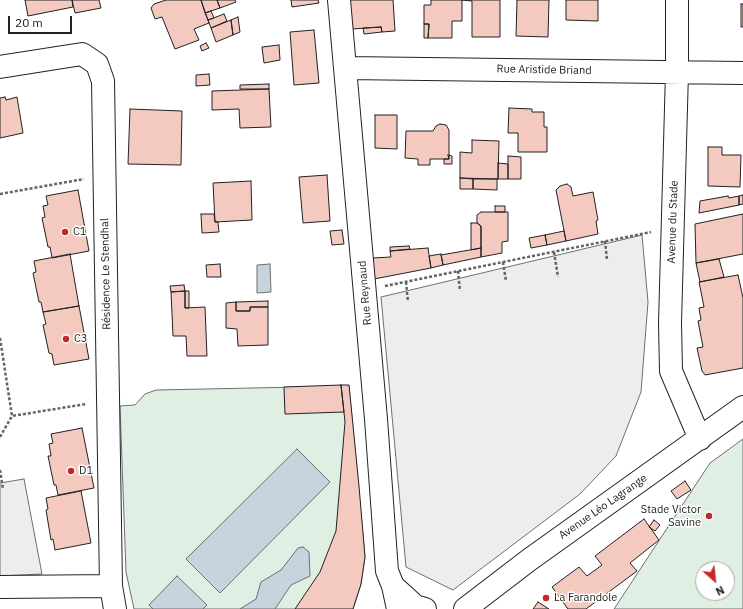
<!DOCTYPE html>
<meta charset="utf-8">
<style>
body{margin:0}
#map{position:relative;width:743px;height:609px;overflow:hidden;background:#fff;font-family:"IBM Plex Sans",sans-serif}
canvas{display:block}
.north{position:absolute;left:695px;top:561px;width:40px;height:40px;box-sizing:border-box;background:#fff;border:1px solid #a7a7a7;border-radius:50%;rotate:153deg;font-size:11px;font-weight:700;line-height:16px;text-align:center;color:#222}
.north::after{content:'';display:block;margin:auto;width:14px;height:18px;background:#c62828;clip-path:polygon(50% 0,100% 100%,50% 72%,0 100%)}
.scale{position:absolute;left:8px;top:16px;width:64px;height:18px;box-sizing:border-box;border:2px solid #222;border-top:0;padding-left:5px;font-size:12px;line-height:14px;white-space:nowrap;color:#222;-webkit-text-stroke:3px #fff;paint-order:stroke}
</style>
<div id="map">
<canvas width="743" height="609"></canvas>
<div class="north">N</div>
<div class="scale">20 m</div>
</div>
<script>
const context = document.querySelector('canvas').getContext('2d');
context.lineJoin = 'round';
function fill(path, color) {
  context.fillStyle = color;
  context.fill(path, 'evenodd');
}
function toPath(rows) {
  const path = new Path2D();
  for (const r of rows) {
    path.moveTo(r[0], r[1]);
    for (let i = 2; i < r.length; i += 2) path.lineTo(r[i], r[i + 1]);
  }
  return path;
}
function trace(path, color, width, dash) {
  context.strokeStyle = color;
  context.lineWidth = width;
  context.lineCap = dash ? 'butt' : 'round';
  context.setLineDash(dash || []);
  context.stroke(path);
}
function label(font, color, halo, rows, align = 'center') {
  context.font = font + ' "IBM Plex Sans",sans-serif';
  context.lineWidth = 3;
  context.setLineDash([]);
  context.textBaseline = 'middle';
  context.strokeStyle = halo;
  context.fillStyle = color;
  for (const [text, x, y, turn = 0] of rows) {
    context.save();
    context.translate(x, y);
    context.rotate((+turn || 0) * Math.PI / 180);
    context.textAlign = isNaN(turn) ? turn : align;
    if (halo) context.strokeText(text, 0, 0);
    context.fillText(text, 0, 0);
    context.restore();
  }
}
const green = toPath([
 [349,386,365,557,361,584,353,609,134,609,126,572,120,406,135,405,145,394,156,390,349,386],
 [743,439,743,609,614,609,710,463,743,439],
 [703,569,727,569,727,593,703,593,703,569]
]);
fill(green, '#e0efe3');
trace(green, '#6f6f6f', 1);
const parking = toPath([
 [642,235,648,302,641,392,616,456,580,494,453,590,406,567,381,297,642,235],
 [24,479,42,574,0,576,0,483,24,479]
]);
fill(parking, '#ededed');
trace(parking, '#6f6f6f', 1);
const water = toPath([
 [270,264,271,292,257,293,257,265,270,264],
 [297,449,330,482,220,593,186,559,297,449],
 [303,547,309,552,310,576,291,585,275,609,240,609,256,599,261,582,281,570,298,548,303,547],
 [177,576,207,605,203,609,153,609,149,605,177,576]
]);
fill(water, '#c7d3dd');
trace(water, '#6f6f6f', 1);
const building = toPath([
 [25,0,72,0,73,7,28,16,25,0],
 [72,0,99,0,101,8,75,13,72,0],
 [166,0,201,0,209,23,194,29,199,40,175,49,162,17,155,19,151,8,154,4,166,0],
 [201,0,217,0,220,8,205,13,201,0],
 [217,0,235,0,236,2,220,8,217,0],
 [291,0,318,0,319,3,292,7,291,0],
 [349,0,393,0,395,31,382,32,381,27,352,29,349,0],
 [431,0,462,0,462,21,452,21,452,38,428,38,429,24,424,24,424,5,431,5,431,0],
 [462,0,500,0,500,37,472,37,472,1,462,0],
 [517,0,549,0,548,37,516,36,517,0],
 [566,0,598,0,598,21,566,20,566,0],
 [741,4,743,4,743,27,741,27,741,4],
 [211,11,214,18,208,20,205,13,211,11],
 [224,14,227,21,211,28,208,20,224,14],
 [238,17,240,32,233,35,231,20,238,17],
 [231,20,233,35,216,42,211,28,231,20],
 [424,24,429,24,428,38,424,38,424,24],
 [381,27,382,32,364,34,363,28,381,27],
 [314,30,319,83,294,85,290,32,314,30],
 [206,43,209,48,202,51,200,46,206,43],
 [279,45,280,60,264,63,262,47,279,45],
 [209,74,210,85,196,86,196,75,209,74],
 [269,84,269,89,240,89,240,85,269,84],
 [269,89,271,127,240,128,239,109,212,110,212,91,269,89],
 [5,97,6,100,17,97,23,133,0,138,0,98,5,97],
 [509,108,532,109,532,112,544,112,544,127,547,127,547,152,518,152,518,133,508,133,509,108],
 [130,109,182,111,181,165,128,164,130,109],
 [375,115,397,115,397,149,375,148,375,115],
 [440,124,446,125,449,130,449,159,430,159,430,165,418,165,418,159,405,158,406,131,433,131,436,126,440,124],
 [472,140,499,141,498,179,460,178,460,152,472,153,472,140],
 [708,147,722,147,722,155,741,155,740,187,708,186,708,147],
 [448,155,452,156,452,164,444,164,444,159,449,159,448,155],
 [508,156,521,157,521,179,508,179,508,156],
 [498,163,508,164,508,179,498,179,498,163],
 [327,175,330,221,303,223,299,177,327,175],
 [460,178,473,179,473,189,460,189,460,178],
 [473,179,497,179,497,190,473,189,473,179],
 [251,181,252,220,215,222,213,183,251,181],
 [567,184,571,187,573,196,593,192,598,220,596,221,598,234,566,241,556,190,560,186,567,184],
 [78,190,89,251,52,258,50,247,48,247,42,218,45,217,43,206,48,205,46,196,78,190],
 [743,195,743,204,739,205,739,196,743,195],
 [728,196,729,198,739,196,739,205,699,213,700,201,728,196],
 [495,206,505,206,505,212,495,212,495,206],
 [481,212,508,212,508,241,502,242,502,253,481,257,481,226,477,223,477,215,481,212],
 [201,214,214,214,215,222,218,222,219,232,202,233,201,214],
 [743,214,743,254,696,263,695,224,743,214],
 [471,223,477,223,481,226,481,248,471,250,471,223],
 [342,230,344,244,332,245,330,231,342,230],
 [564,231,566,241,547,245,545,235,564,231],
 [545,235,547,245,531,248,529,238,545,235],
 [409,246,410,249,390,251,390,247,409,246],
 [428,248,431,268,374,279,372,258,391,257,390,251,428,248],
 [481,248,481,257,443,265,441,255,481,248],
 [70,254,79,306,43,312,41,302,39,302,33,273,36,272,34,261,70,254],
 [441,254,443,265,431,268,429,256,441,254],
 [719,259,724,277,700,282,696,263,719,259],
 [220,264,221,277,207,277,206,265,220,264],
 [738,275,743,298,743,368,705,375,702,371,697,348,703,347,698,321,701,320,699,308,704,307,699,282,738,275],
 [184,285,185,291,171,292,170,286,184,285],
 [185,291,189,291,189,308,185,308,185,291],
 [185,291,185,308,205,307,207,356,187,356,186,336,173,336,171,292,185,291],
 [268,301,268,307,250,307,250,311,236,311,236,302,268,301],
 [236,302,236,311,250,311,250,307,268,307,268,345,238,346,237,329,226,328,226,303,236,302],
 [79,306,89,359,54,365,52,354,49,353,43,325,46,324,43,312,79,306],
 [341,385,344,412,285,414,284,387,341,385],
 [341,385,349,385,359,486,365,557,361,584,353,609,295,609,320,572,336,531,345,422,341,385],
 [82,428,94,488,58,495,56,485,54,485,48,456,51,456,49,444,53,443,51,434,82,428],
 [685,481,691,490,677,499,671,491,685,481],
 [81,491,91,543,55,550,53,539,51,540,46,510,48,509,46,498,81,491],
 [644,519,659,540,630,563,637,571,586,609,568,609,552,587,579,567,587,576,602,565,595,556,644,519],
 [654,520,660,525,655,531,649,527,654,520],
 [538,602,549,609,533,609,538,602]
]);
fill(building, '#f3c9c0');
trace(building, '#222', 1);
const minor = toPath([
 [339,0,376,419,387,571,393,586,398,609],
 [677,0,677,72,670,323,671,371,700,439],
 [0,67,82,54,97,64,103,81,111,586,0,587],
 [346,68,743,73],
 [111,586,115,609],
 [393,586,415,606,425,609],
 [465,609,529,560,743,407]
]);
trace(minor, '#222', 24);
trace(toPath([
 [0,194,84,179],
 [605,241,607,260],
 [554,252,558,277],
 [503,262,506,281],
 [458,271,460,291],
 [406,282,408,302],
 [385,286,651,232],
 [0,338,12,416,86,404],
 [0,437,12,416],
 [0,470,3,489]
]), '#646464', 2.5, [3, 2]);
trace(minor, '#fff', 22);
for (const [x, y, r, color] of [
 [65,232,4,"#c62828"],
 [66,339,4,"#c62828"],
 [71,471,4,"#c62828"],
 [709,516,4,"#c62828"],
 [546,598,4,"#c62828"]
]) {
  const dot = new Path2D();
  dot.arc(x, y, r, 0, 2 * Math.PI);
  context.fillStyle = color;
  context.fill(dot);
  trace(dot, '#fff', 1.5);
}
label('11px', '#222', '#fff', [
 ["Rue Aristide Briand",544,70,1],
 ["Avenue du Stade",673,222,-88],
 ["Résidence Le Stendhal",106,274,-91],
 ["Rue Reynaud",365,293,-95],
 ["Avenue Léo Lagrange",603,507,-35]
]);
label('11px', '#222', '#fff', [
 ["C1",73,232],
 ["C3",74,339],
 ["D1",79,471],
 ["Stade Victor",701,510,"right"],
 ["Savine",701,523,"right"],
 ["La Farandole",554,598]
], 'left');
</script>
